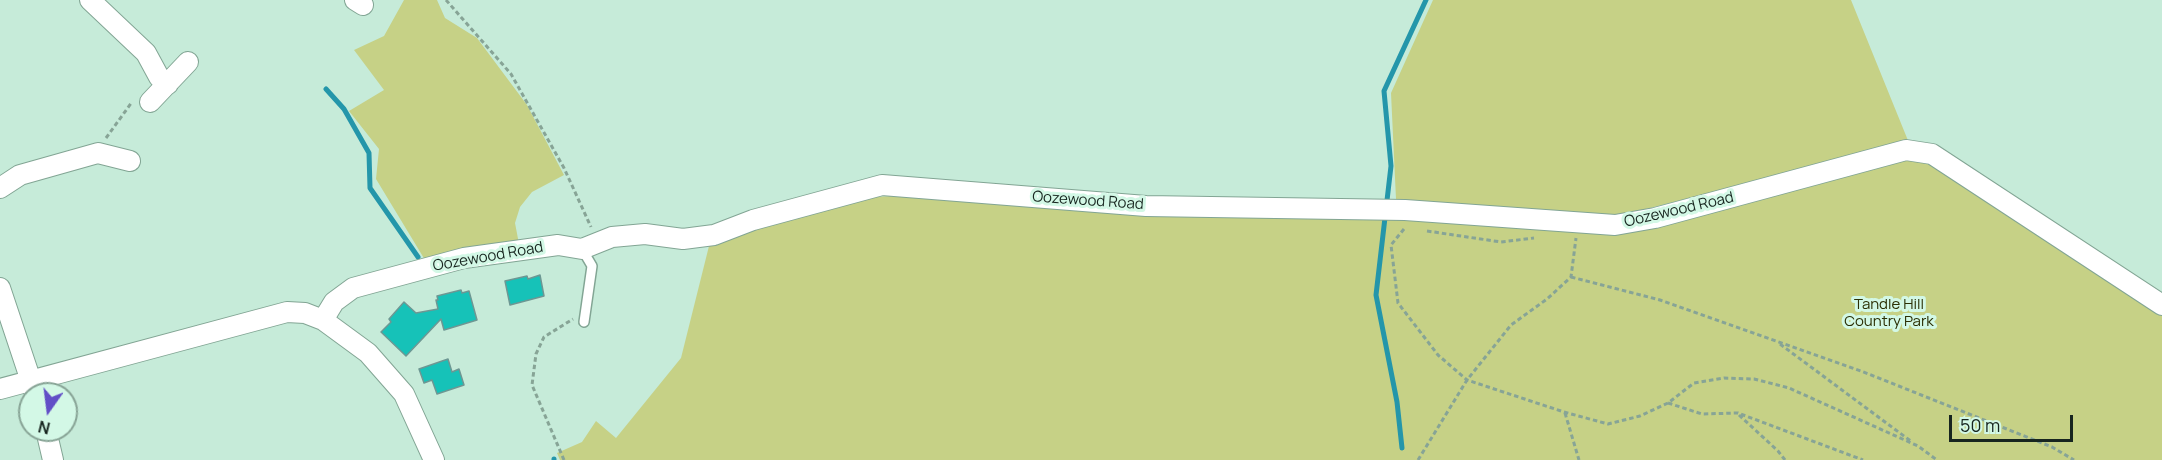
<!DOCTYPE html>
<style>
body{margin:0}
#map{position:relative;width:2162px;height:460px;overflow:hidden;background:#c6ebd9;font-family:Manrope,sans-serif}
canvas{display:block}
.north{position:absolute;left:18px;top:382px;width:60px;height:60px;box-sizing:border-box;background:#d3f8e6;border:2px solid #88a496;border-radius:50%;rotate:194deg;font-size:16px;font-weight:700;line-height:24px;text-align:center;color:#17251f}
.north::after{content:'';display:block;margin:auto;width:21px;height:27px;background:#624ec7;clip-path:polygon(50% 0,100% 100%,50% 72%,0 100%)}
.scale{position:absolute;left:1949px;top:415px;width:124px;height:27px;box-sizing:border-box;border:3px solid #17251f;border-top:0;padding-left:8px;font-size:18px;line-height:21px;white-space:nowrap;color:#17251f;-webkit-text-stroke:4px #d3f8e6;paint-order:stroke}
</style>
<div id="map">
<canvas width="2162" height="460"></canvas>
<div class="north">N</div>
<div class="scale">50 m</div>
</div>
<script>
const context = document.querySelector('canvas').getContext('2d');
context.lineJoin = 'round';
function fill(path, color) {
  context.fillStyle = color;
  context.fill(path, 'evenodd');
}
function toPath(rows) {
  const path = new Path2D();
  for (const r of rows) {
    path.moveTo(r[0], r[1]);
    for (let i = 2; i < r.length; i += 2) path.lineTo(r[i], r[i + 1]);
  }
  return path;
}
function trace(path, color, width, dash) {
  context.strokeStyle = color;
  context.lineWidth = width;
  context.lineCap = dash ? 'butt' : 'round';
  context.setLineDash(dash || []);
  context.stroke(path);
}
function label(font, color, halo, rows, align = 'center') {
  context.font = font + ' Manrope,sans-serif';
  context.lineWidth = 6;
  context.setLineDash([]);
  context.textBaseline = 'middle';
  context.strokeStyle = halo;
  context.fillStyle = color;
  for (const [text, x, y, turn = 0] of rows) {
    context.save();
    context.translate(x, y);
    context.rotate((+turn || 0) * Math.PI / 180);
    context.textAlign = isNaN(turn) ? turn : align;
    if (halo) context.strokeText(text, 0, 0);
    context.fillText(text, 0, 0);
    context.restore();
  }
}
fill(toPath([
 [404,0,437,0,445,18,477,38,527,105,564,175,532,192,520,207,515,223,519,244,425,260,376,179,379,149,349,111,384,90,354,50,384,36],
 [1433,0,1851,0,1909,143,1626,214,1573,214,1396,199,1391,93],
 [1903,158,1917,158,1938,166,2162,311,2162,460,560,460,557,453,582,442,596,421,616,438,681,358,709,246,715,239,855,198,911,195,1164,217,1406,214,1578,229]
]), '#c6d186');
trace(toPath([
 [326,89,344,109,369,153,370,188,418,257],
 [1402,448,1397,402,1376,295,1391,166,1384,91,1426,0],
 [554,459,554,460]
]), '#2496aa', 5);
const building = toPath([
 [540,275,544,296,510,305,505,281,527,276,528,279,540,275],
 [461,290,462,293,469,291,477,320,444,330,441,319,406,356,381,332,391,322,389,319,404,302,416,313,438,309,436,300,438,300,437,296,461,290],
 [448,359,452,372,459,369,464,385,437,394,432,380,424,383,419,369,448,359]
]);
fill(building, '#16c2b8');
trace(building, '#6d9793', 1.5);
const lane = toPath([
 [582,249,592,266,584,322]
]);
const street = toPath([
 [90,0,146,53,159,77,168,84],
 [355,0,363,5],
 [150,102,188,62],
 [0,188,20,175,98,153,130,161],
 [0,288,35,393],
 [323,320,368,353,404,394,434,460],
 [0,389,287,312,305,313,323,320,334,302,353,288,464,258,558,245,582,249,612,237,645,234,683,239,714,235,753,220,882,185,1146,206,1405,210,1615,225,1655,218,1906,150,1932,154,2162,305],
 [46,430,53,460]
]);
trace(lane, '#82a594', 12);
trace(street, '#82a594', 22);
trace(toPath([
 [446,0,511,74,564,168,591,227],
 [106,138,132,102],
 [1404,229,1391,245,1398,303,1438,355,1467,380,1564,412,1608,424,1640,416,1668,403,1694,383,1724,378,1754,379,1789,388,1918,446,1937,460],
 [1427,231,1501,242,1534,238],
 [1571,277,1660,300,1861,371,2052,447,2074,460],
 [1780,344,1912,442],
 [1668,403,1702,414,1738,413,1863,460],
 [1565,413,1579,460],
 [1739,415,1778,451,1785,460],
 [564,460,532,385,536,354,544,337,573,319],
 [1418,460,1467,380,1511,325,1547,299,1571,277,1576,238]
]), '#87a496', 3, [4.5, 3]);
trace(lane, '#fff', 9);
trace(street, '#fff', 20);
label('15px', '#17251f', '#d3f8e6', [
 ["Oozewood Road",1088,201,4],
 ["Oozewood Road",1679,210,-13],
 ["Oozewood Road",488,257,-10]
]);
label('15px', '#2b2f04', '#d3f8e6', [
 ["Tandle Hill",1889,305],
 ["Country Park",1889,322]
]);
</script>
